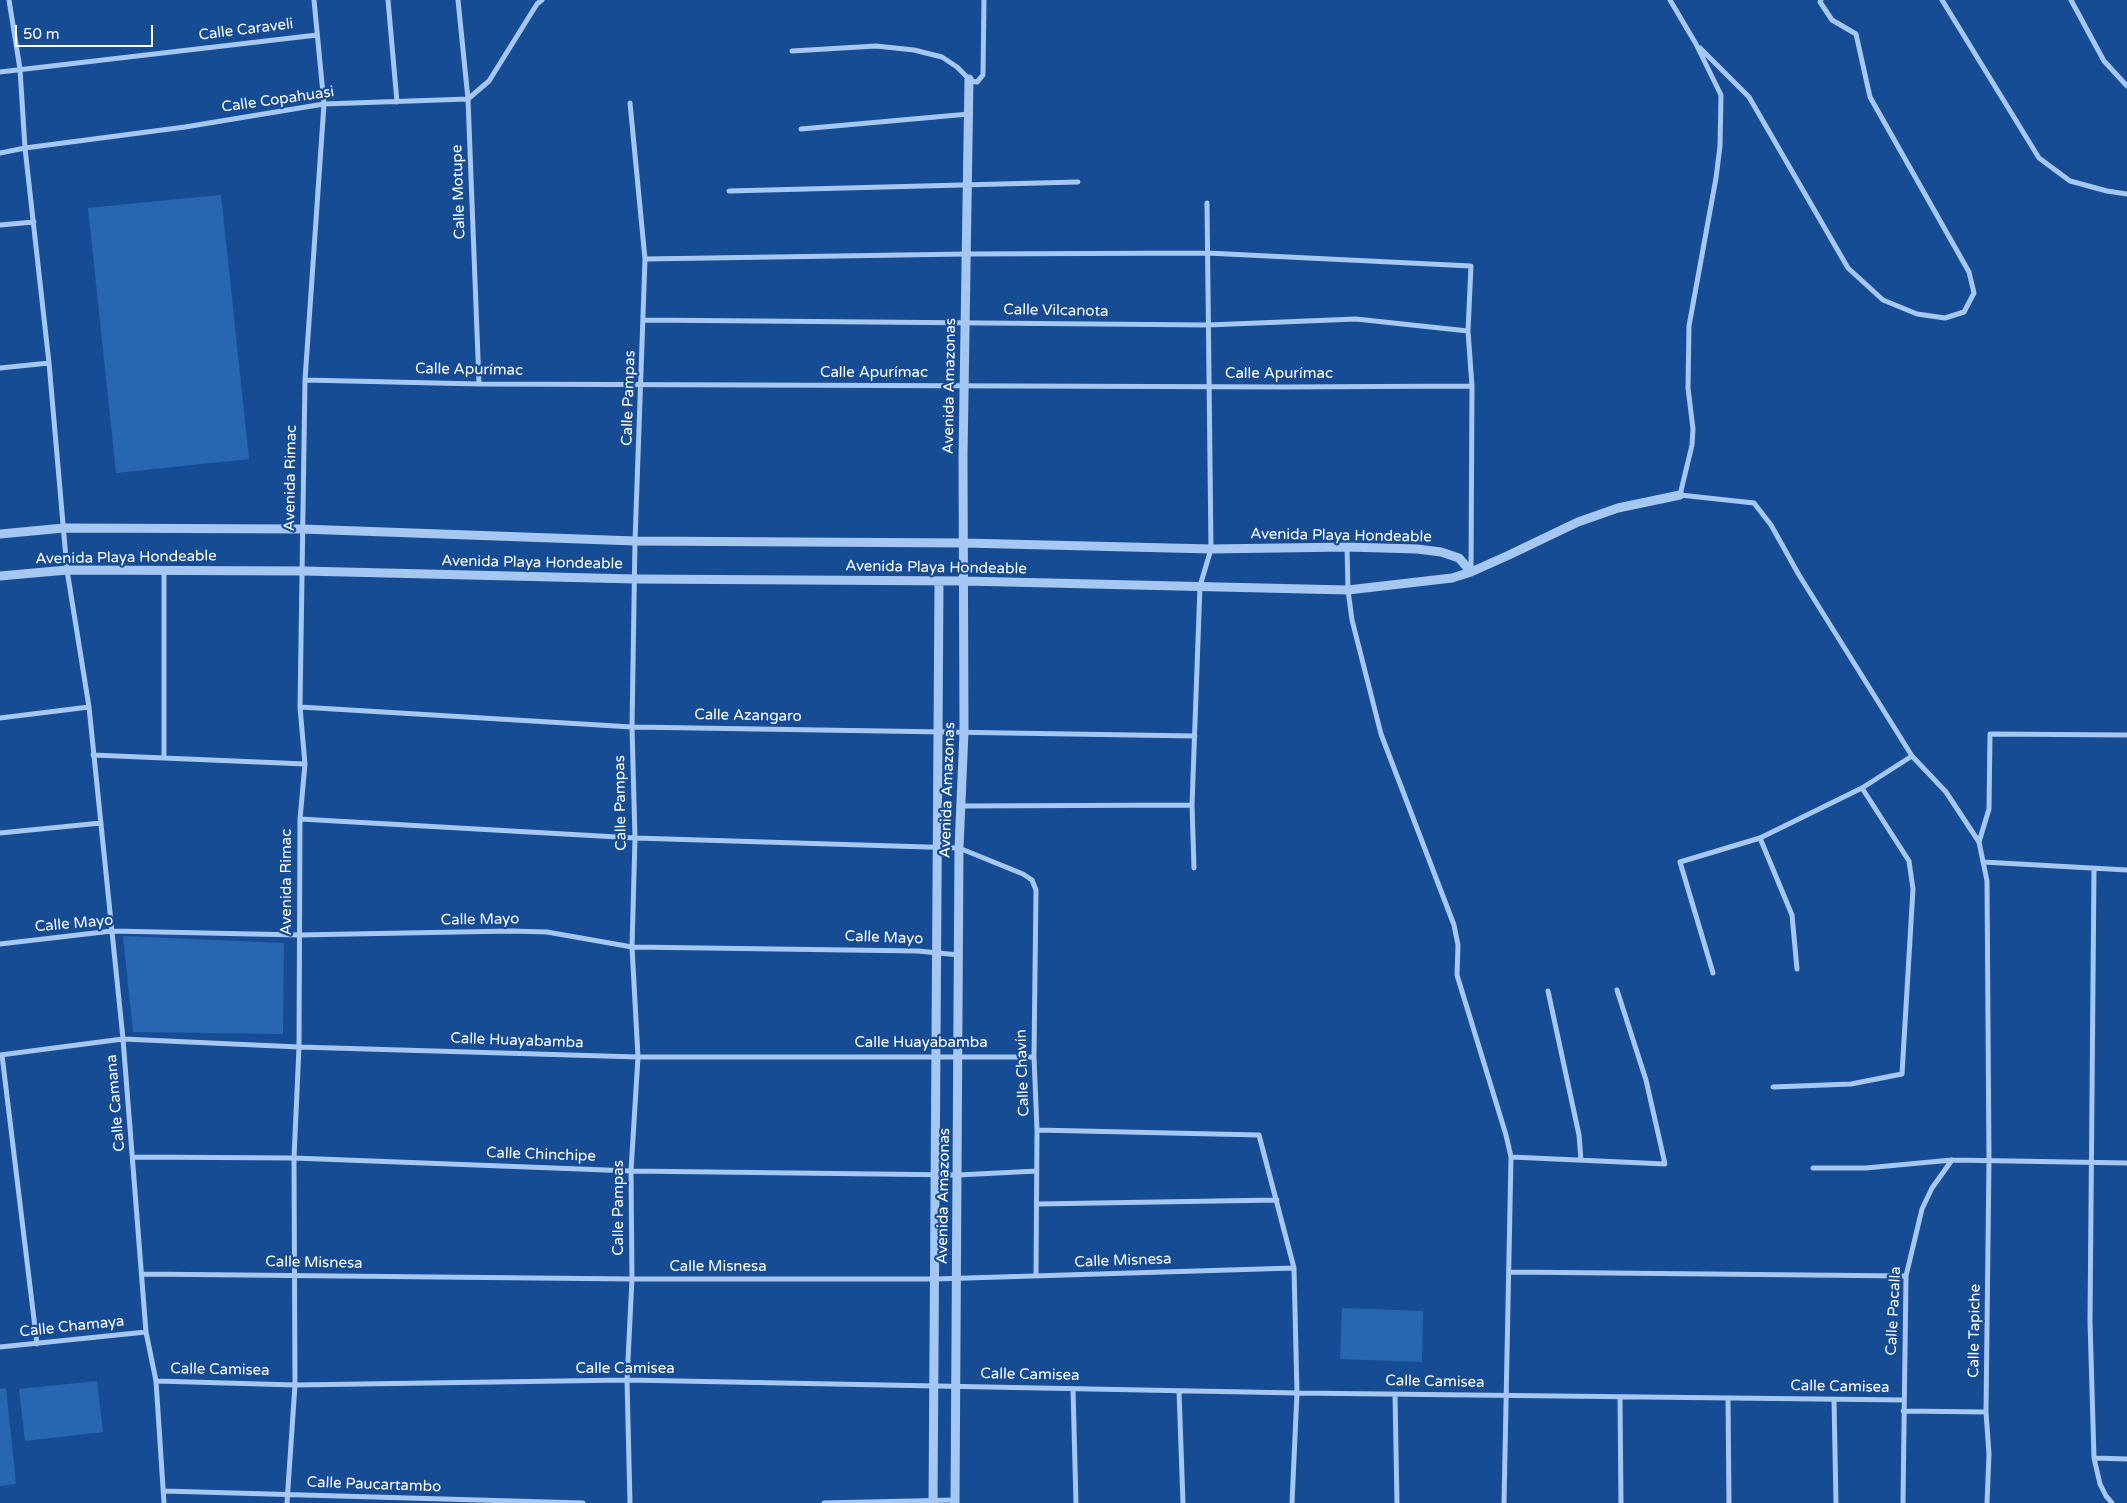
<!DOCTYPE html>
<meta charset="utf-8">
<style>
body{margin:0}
#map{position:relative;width:2127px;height:1503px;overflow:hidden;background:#164c93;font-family:"Varela Round",sans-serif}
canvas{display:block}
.scale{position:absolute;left:15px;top:25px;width:138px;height:22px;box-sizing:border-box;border:2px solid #fff;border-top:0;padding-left:6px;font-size:15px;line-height:18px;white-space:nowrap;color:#fff;-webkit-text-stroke:4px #164c93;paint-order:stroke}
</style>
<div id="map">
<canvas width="2127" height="1503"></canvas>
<div class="scale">50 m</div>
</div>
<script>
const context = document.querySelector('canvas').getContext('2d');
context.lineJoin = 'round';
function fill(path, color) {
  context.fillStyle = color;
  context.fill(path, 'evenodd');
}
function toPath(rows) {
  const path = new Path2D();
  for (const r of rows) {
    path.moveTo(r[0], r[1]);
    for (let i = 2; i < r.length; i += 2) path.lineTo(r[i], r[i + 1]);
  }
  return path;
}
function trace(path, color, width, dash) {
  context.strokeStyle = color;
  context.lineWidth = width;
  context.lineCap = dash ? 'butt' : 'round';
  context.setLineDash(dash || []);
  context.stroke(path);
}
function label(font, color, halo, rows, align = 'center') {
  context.font = font + ' "Varela Round",sans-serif';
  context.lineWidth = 4.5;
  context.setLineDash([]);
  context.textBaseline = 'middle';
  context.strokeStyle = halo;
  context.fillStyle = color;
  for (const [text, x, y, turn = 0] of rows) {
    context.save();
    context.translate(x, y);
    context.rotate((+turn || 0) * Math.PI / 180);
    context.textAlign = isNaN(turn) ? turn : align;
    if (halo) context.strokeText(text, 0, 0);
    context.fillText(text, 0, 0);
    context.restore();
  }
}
fill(toPath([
 [221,195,249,459,116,473,88,208],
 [123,936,284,943,283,1034,133,1032],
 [1342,1308,1423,1311,1422,1362,1340,1359],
 [97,1381,103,1432,25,1441,19,1389],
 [6,1388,16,1484,0,1486,0,1389]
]), '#2866b2');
trace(toPath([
 [9,0,20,69,25,148,49,363,67,570,89,707,123,1039,146,1332,156,1381,164,1503],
 [388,0,397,102],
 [458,0,468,99,479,384],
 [1670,0,1696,44,1721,95,1720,146,1716,178,1689,326,1688,388,1693,429,1692,445,1680,495,1754,503,1771,525,1799,575,1912,756,1946,792,1979,842,1987,881,1989,1160,1986,1412,1989,1454,1987,1503],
 [1942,0,2039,158,2070,181,2107,191,2127,194],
 [2071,0,2104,61,2127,86],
 [1700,48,1749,97,1848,268,1883,300,1917,314,1945,318,1964,312,1974,293,1969,272,1870,97,1856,34,1832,20,1820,2,1821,0],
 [792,51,876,46,914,50,942,57,957,67,971,81,977,82,983,75,984,0],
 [0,72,317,35],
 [801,129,969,114],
 [0,153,25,148,185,127,324,104,468,99,489,81,537,4,542,0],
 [729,191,1078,182],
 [0,225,34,222],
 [645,259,966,254,1207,253,1471,266,1468,331,1472,386,1471,572],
 [644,320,1208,325,1356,319,1468,331],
 [0,368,49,363],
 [305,380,479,384,1285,387,1472,386],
 [1347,547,1348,590,1352,620,1381,734,1454,925,1458,945,1457,975,1506,1135,1511,1157,1504,1503],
 [164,571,164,758],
 [300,707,632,727,1195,736],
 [0,718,89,707],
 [93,755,305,764],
 [961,806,1192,805],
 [300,819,635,838,959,848,1023,874,1032,880,1036,890,1034,1057,1037,1130,1036,1276],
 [0,833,101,823],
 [1760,838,1792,915,1797,969],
 [1979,842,1989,809,1990,734,2127,735],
 [1983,862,2127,870],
 [1194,868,1192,805,1200,586,1211,549,1207,203],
 [2094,869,2090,1321,2094,1458,2100,1484,2106,1496,2112,1503],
 [0,944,112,931,299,935,511,931,547,932,632,947,918,951,959,955],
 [1713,973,1680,862,1760,838,1862,788,1912,756],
 [1548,991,1579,1135,1581,1160],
 [0,1055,123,1039,299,1047,638,1057,1034,1057],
 [2,1055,37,1344],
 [1773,1087,1851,1084,1902,1074,1913,889,1909,861,1862,788],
 [1037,1130,1259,1135,1294,1268,1297,1393,1292,1503],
 [133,1157,294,1158,631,1171,958,1175,1037,1171],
 [1511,1157,1665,1164,1646,1080,1617,990],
 [1813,1168,1866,1168,1952,1160,2127,1163],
 [1037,1204,1277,1200],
 [1510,1272,1906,1276],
 [142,1274,632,1279,935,1279,1294,1268],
 [0,1347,146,1332],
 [156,1381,295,1385,627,1380,1297,1393,1904,1400],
 [1073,1389,1076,1503],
 [1179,1391,1183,1503],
 [1395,1394,1397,1503],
 [1620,1397,1621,1503],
 [1728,1398,1729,1503],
 [1834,1399,1836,1503],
 [1903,1411,1986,1412],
 [2094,1458,2127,1459],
 [164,1491,583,1503],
 [287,1503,295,1385,294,1158,299,1047,300,819,305,764,300,707,305,380,324,104,314,0],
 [630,1503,627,1380,632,1279,631,1171,638,1057,632,947,635,838,632,727,635,541,645,259,630,103],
 [824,1503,955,1500],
 [1903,1503,1906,1276,1922,1209,1932,1188,1952,1160]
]), '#a5c7f1', 5);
trace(toPath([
 [0,534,64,528,302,529,635,541,964,543,1211,549,1347,547,1417,549,1441,552,1459,558,1471,572],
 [0,576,67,570,303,571,635,579,964,581,1348,590,1452,578,1471,572,1509,555,1578,522,1618,508,1680,495],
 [933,1503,939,581],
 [955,1503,959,848,964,732,963,456,969,79]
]), '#a5c7f1', 9);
label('15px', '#fff', '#164c93', [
 ["Calle Caraveli",246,30,-7],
 ["Calle Copahuasi",278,100,-8],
 ["Calle Motupe",459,192,-92],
 ["Calle Vilcanota",1056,311,1],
 ["Calle Apurímac",469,370,1],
 ["Calle Apurímac",874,373],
 ["Calle Apurímac",1279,374],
 ["Avenida Amazonas",950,386,-89],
 ["Calle Pampas",629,398,-88],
 ["Avenida Rimac",291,478,-89],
 ["Avenida Playa Hondeable",1341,536,1],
 ["Avenida Playa Hondeable",126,558,-1],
 ["Avenida Playa Hondeable",532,563,1],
 ["Avenida Playa Hondeable",936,568,1],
 ["Calle Azangaro",748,716,1],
 ["Avenida Amazonas",948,790,-88],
 ["Calle Pampas",621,803,-91],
 ["Avenida Rimac",287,882,-90],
 ["Calle Mayo",480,920,-1],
 ["Calle Mayo",74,924,-5],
 ["Calle Mayo",884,938,2],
 ["Calle Huayabamba",517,1041,2],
 ["Calle Huayabamba",921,1043],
 ["Calle Chavín",1023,1073,-92],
 ["Calle Camana",116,1103,-95],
 ["Calle Chinchipe",541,1155,2],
 ["Avenida Amazonas",944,1196,-89],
 ["Calle Pampas",619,1208,-90],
 ["Calle Misnesa",1123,1261,-2],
 ["Calle Misnesa",314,1263,1],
 ["Calle Misnesa",718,1267],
 ["Calle Pacalla",1894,1311,-87],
 ["Calle Chamaya",72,1327,-6],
 ["Calle Tapiche",1975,1331,-89],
 ["Calle Camisea",625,1369],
 ["Calle Camisea",220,1370,1],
 ["Calle Camisea",1030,1375,1],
 ["Calle Camisea",1435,1382,1],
 ["Calle Camisea",1840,1387,1],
 ["Calle Paucartambo",374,1485,2]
]);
</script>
